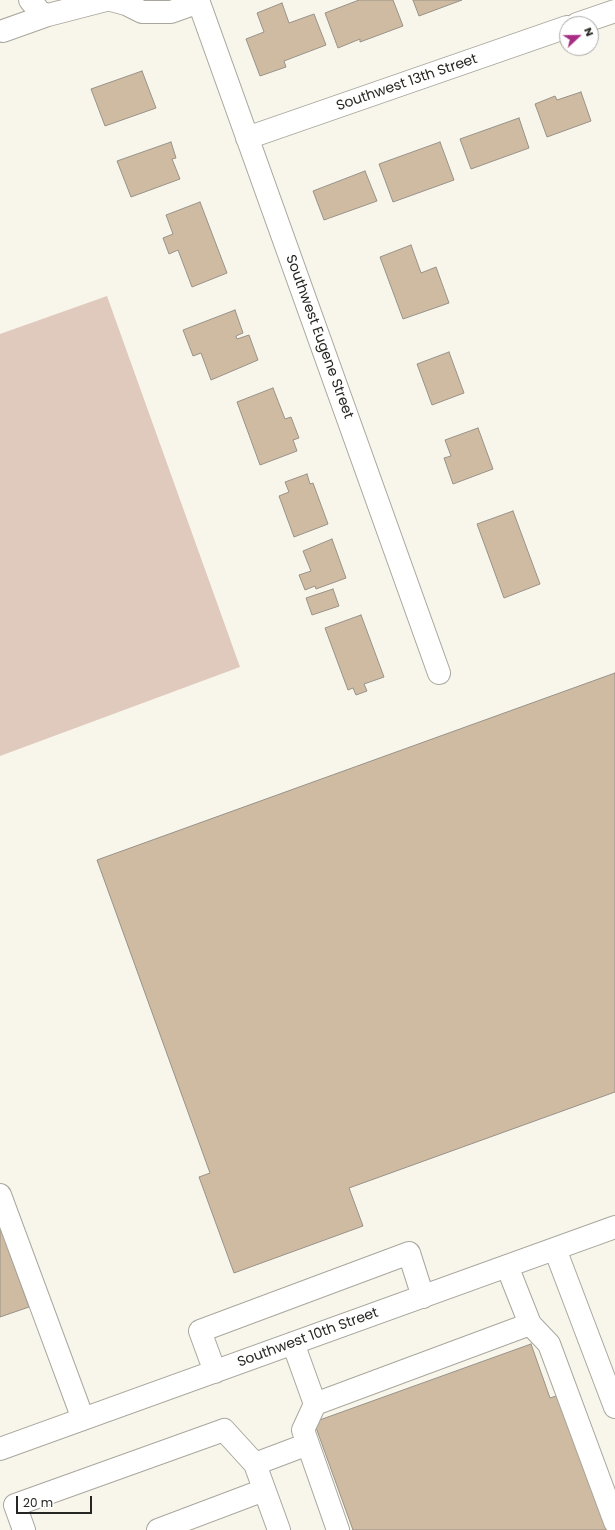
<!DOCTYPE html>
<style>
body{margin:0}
#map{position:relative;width:615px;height:1530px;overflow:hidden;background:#f8f6eb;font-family:Poppins,sans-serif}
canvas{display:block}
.north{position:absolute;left:559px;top:16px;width:40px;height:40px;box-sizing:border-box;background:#fff;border:1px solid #a8a8a7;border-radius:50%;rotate:68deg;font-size:11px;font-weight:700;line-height:16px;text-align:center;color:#262622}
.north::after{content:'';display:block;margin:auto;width:14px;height:18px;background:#a72e83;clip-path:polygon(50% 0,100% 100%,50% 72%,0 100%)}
.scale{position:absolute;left:16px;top:1496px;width:76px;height:18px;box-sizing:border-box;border:2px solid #262622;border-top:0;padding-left:5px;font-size:12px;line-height:14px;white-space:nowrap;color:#262622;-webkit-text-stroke:3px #fff;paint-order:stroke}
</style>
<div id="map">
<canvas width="615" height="1530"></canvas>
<div class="north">N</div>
<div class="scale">20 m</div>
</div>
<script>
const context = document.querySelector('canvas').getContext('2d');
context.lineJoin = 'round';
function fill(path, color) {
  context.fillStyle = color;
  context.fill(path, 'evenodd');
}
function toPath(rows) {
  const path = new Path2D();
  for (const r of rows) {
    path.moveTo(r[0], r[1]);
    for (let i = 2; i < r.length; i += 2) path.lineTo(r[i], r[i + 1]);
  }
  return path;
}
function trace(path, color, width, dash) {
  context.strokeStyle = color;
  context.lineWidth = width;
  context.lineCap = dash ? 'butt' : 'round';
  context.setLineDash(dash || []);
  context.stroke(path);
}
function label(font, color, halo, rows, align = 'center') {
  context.font = font + ' Poppins,sans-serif';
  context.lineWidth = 3;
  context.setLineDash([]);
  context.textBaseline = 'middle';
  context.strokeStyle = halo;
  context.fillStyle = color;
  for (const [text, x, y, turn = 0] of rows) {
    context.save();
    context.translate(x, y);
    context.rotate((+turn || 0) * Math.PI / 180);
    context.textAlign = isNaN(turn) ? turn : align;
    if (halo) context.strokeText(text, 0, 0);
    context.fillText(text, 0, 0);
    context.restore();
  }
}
fill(toPath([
 [107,296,240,667,0,756,0,334]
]), '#e0c9bd');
const building = toPath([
 [359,0,393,0,403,26,360,42,360,39,338,48,325,13,359,0],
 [413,0,462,0,419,16,413,0],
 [282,3,289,23,314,14,326,45,284,61,286,67,260,76,246,39,264,32,257,13,282,3],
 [142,71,156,108,105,126,91,89,142,71],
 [581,92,591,121,547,137,535,104,555,96,557,100,581,92],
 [519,118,529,148,471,169,460,139,519,118],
 [171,142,176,158,172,159,180,179,131,197,117,161,171,142],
 [440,142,454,180,393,202,379,164,440,142],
 [365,171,377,201,324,220,313,191,365,171],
 [200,202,227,273,192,287,178,250,169,254,163,238,173,234,166,215,200,202],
 [411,245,421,273,436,267,449,303,403,319,380,257,411,245],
 [235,310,243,333,236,336,237,339,249,335,258,360,211,380,201,353,193,356,183,330,235,310],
 [449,352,464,393,432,405,417,364,449,352],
 [273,388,285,419,291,417,299,438,293,440,297,451,260,465,237,402,273,388],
 [478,428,493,469,453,484,444,458,451,456,445,440,478,428],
 [307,474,310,484,313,483,328,524,294,537,279,496,289,492,285,482,307,474],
 [513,511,540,584,504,598,477,524,513,511],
 [332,539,346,578,316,589,315,586,305,590,299,575,311,571,303,551,332,539],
 [333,589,339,606,312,615,306,598,333,589],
 [361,615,384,677,364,684,367,691,356,695,353,688,348,690,325,628,361,615],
 [615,673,615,1092,349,1188,363,1226,234,1273,199,1177,210,1173,97,860,615,673],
 [0,1227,29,1307,0,1317,0,1227],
 [531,1344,550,1398,562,1394,611,1530,353,1530,314,1422,531,1344]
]);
fill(building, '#cfbba1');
trace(building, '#989289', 1);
const minor = toPath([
 [30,0,40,12,48,15,106,0],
 [111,0,126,4,142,12,171,12,199,2],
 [198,0,439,673],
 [577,24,615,11],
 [3,31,48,15],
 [247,138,567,27],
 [0,1195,83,1419],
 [555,1249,615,1407],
 [507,1266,530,1324,549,1344,615,1522],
 [293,1343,315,1404,303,1430,338,1530],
 [215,1372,200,1331,409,1253,423,1297],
 [315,1404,530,1324],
 [0,1449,615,1227],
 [255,1464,308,1444],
 [24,1530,15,1505,224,1430,255,1464,279,1530],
 [158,1530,264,1490]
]);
trace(minor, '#a9a79d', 24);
trace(minor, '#fff', 22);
label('14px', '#262622', '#fff', [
 ["Southwest 13th Street",407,83,-19],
 ["Southwest Eugene Street",319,337,70],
 ["Southwest 10th Street",308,1338,-20]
]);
</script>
